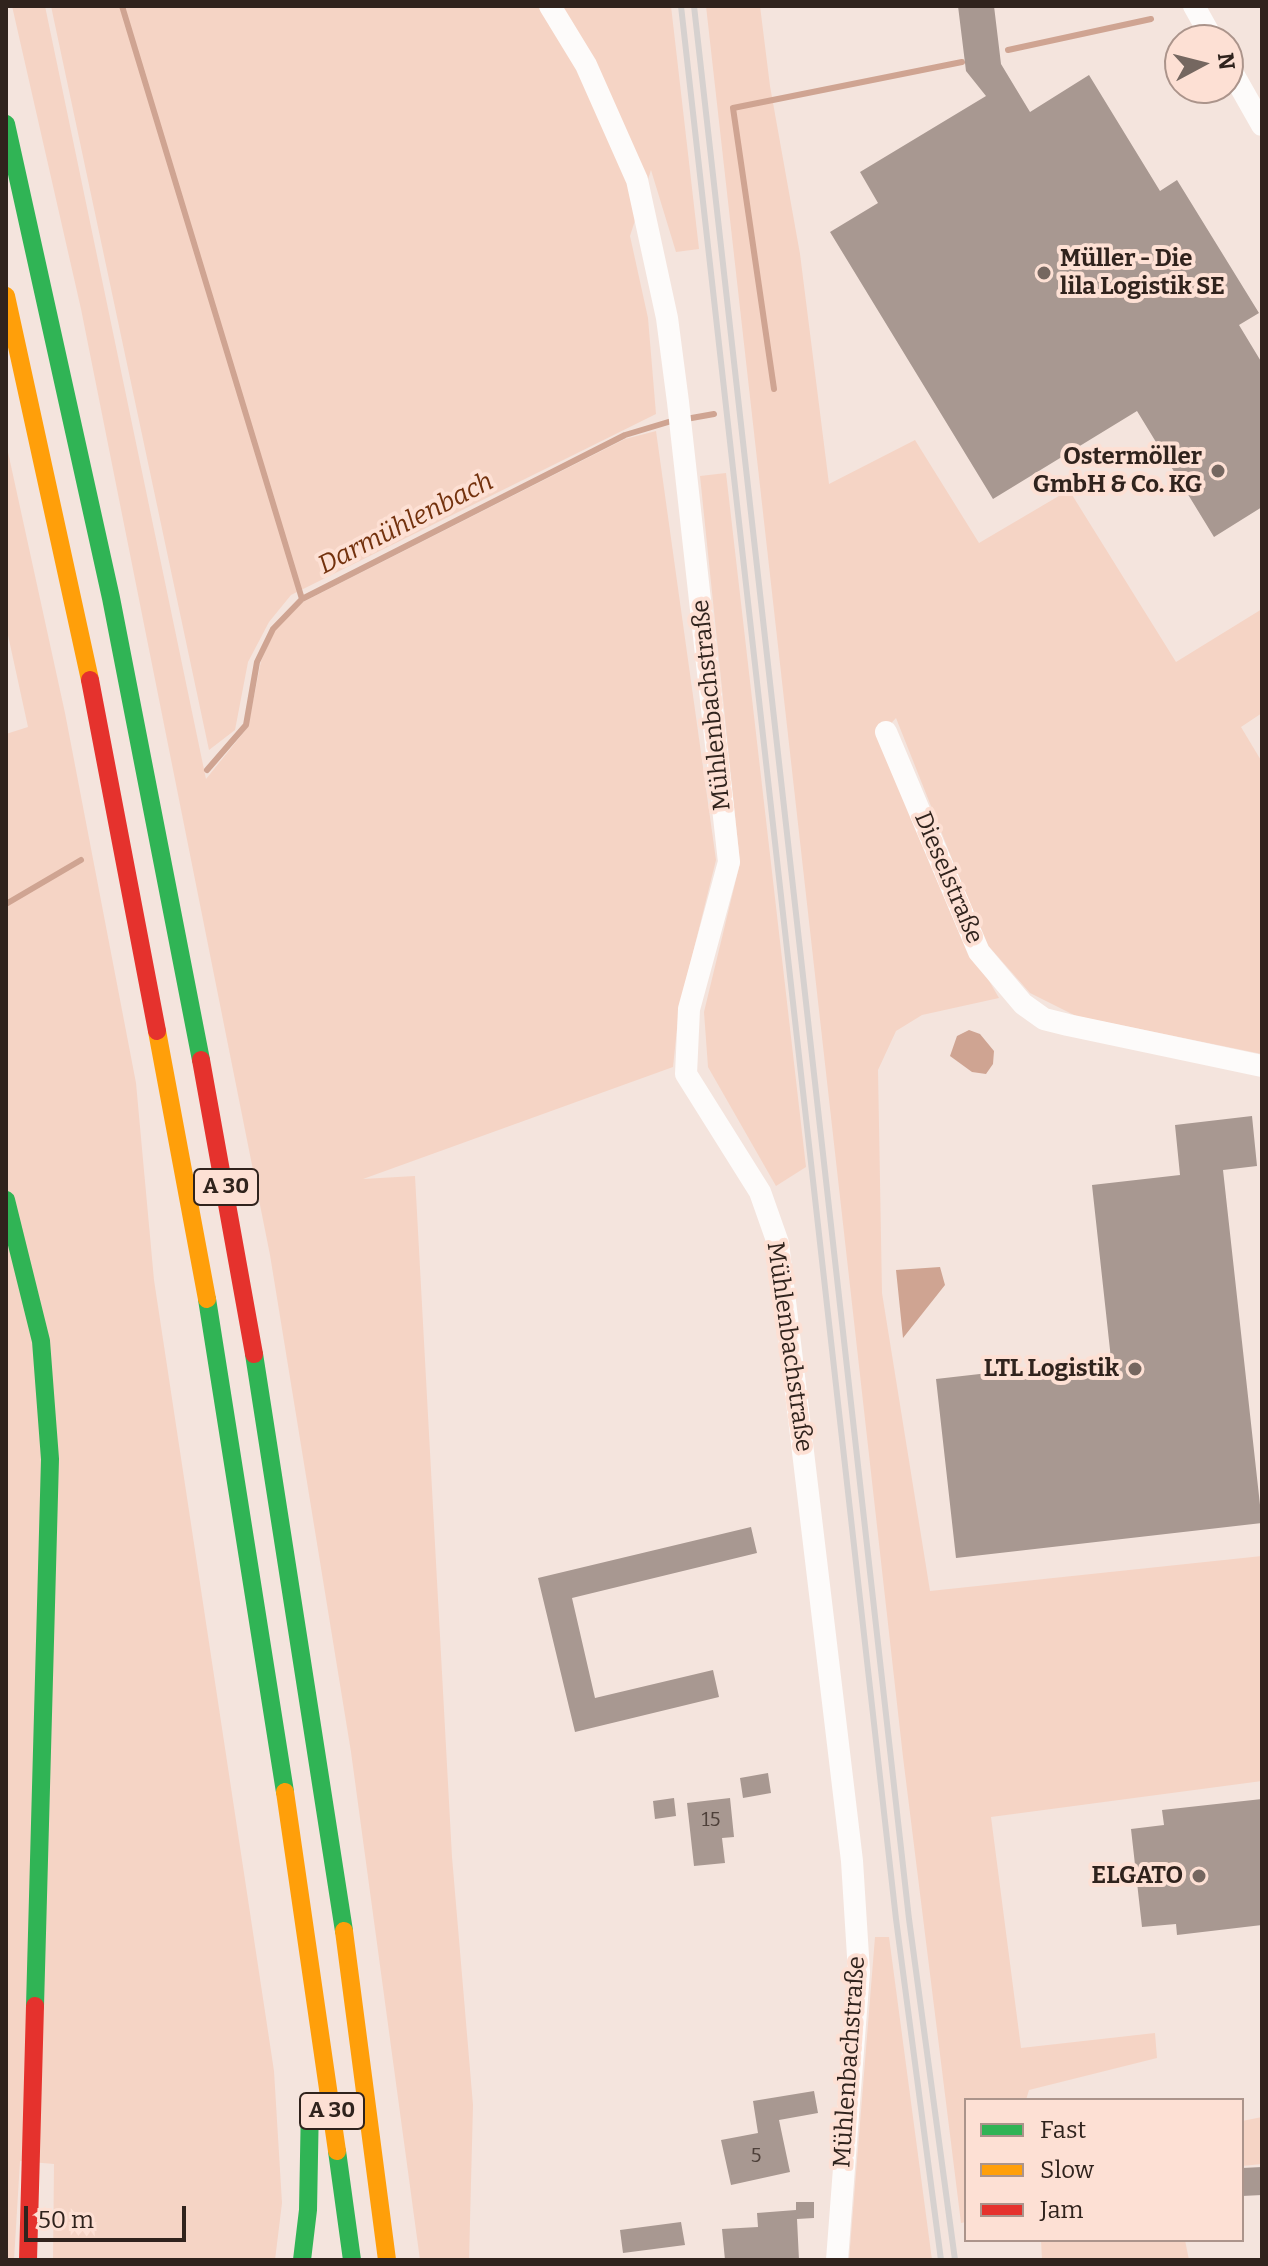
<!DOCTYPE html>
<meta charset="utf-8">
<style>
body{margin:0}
#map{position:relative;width:1268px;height:2266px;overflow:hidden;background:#f4e4dd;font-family:Bitter,serif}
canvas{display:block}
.frame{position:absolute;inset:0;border:8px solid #30231d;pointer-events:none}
.legend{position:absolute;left:964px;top:2098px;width:280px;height:144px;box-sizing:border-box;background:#fde0d4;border:2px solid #ab948b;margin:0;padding:10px 14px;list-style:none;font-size:24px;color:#30231d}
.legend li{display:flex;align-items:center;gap:16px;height:40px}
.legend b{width:40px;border:2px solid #ab948b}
.north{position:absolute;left:1164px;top:24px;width:80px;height:80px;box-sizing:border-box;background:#fde0d4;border:2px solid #ab948b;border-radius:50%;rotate:83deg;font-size:22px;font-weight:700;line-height:32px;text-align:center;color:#30231d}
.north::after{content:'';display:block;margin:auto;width:28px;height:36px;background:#756760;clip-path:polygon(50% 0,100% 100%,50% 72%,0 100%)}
.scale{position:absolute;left:24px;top:2206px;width:162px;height:36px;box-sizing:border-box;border:4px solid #30231d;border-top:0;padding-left:10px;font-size:24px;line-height:28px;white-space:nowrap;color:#30231d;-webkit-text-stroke:6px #fde0d4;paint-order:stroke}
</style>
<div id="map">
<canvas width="1268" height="2266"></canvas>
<div class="frame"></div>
<ul class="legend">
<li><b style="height:10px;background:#30b455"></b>Fast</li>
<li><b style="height:10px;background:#ff9f0a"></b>Slow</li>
<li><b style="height:10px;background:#e5322d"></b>Jam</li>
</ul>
<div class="north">N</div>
<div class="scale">50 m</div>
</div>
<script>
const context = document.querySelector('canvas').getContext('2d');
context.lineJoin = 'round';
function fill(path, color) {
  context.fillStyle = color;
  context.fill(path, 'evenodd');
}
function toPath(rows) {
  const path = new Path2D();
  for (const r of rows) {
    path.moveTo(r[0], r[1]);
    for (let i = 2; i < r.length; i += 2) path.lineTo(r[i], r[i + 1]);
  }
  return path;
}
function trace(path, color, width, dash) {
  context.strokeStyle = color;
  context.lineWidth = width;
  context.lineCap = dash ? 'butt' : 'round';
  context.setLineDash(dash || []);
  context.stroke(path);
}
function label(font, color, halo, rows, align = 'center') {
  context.font = font + ' Bitter,serif';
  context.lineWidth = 8;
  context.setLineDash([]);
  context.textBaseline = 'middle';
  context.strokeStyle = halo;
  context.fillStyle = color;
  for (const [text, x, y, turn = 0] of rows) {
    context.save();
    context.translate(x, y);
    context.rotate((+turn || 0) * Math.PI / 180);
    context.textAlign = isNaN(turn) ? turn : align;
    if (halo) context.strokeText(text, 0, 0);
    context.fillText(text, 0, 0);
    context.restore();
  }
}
fill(toPath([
 [12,6,45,6,206,779,248,727,261,661,275,630,303,602,625,439,656,431,716,860,679,1009,673,1067,363,1179,415,1176,452,1857,473,2105,469,2260,420,2260,351,1752,270,1255,81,309],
 [51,6,671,6,699,249,676,252,651,170,630,236,648,318,656,414,291,595,269,622,248,662,235,730,209,750],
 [706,6,760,6,770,86,800,254,829,484,915,440,979,543,1069,490,1176,662,1262,609,1262,713,1241,727,1262,762,1262,1054,1076,1016,1030,993,985,942,896,718,880,735,973,953,999,998,922,1015,896,1031,878,1070,882,1293,930,1591,1262,1556,1262,1781,991,1817,1021,2048,1155,2033,1157,2058,1029,2090,1026,2100,966,2100,966,2222,961,2223,903,1757],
 [6,443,65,713,136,1083,154,1280,274,2071,282,2203,275,2260,53,2260,54,2164,20,2161,14,2260,6,2260,6,734,28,727,6,626],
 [726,473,806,1167,776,1186,708,1067,704,1012,740,863,700,476],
 [875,1937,889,1937,932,2260,849,2260],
 [1262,2117,1262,2164,1242,2166,1242,2121],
 [1041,2240,1185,2240,1189,2260,1042,2260]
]), '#f5d4c5');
fill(toPath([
 [969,1030,980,1034,994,1051,993,1064,986,1074,972,1072,950,1056,957,1036],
 [940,1267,945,1285,903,1338,896,1270]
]), '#cfa492');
trace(toPath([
 [122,6,302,599],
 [1008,50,1151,19],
 [774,389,733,108,962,62],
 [686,419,714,414],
 [207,770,246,725,257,662,273,629,302,599,625,435,675,420],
 [6,904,81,860]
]), '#cfa492', 6);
fill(toPath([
 [958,6,994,6,1001,64,1030,112,1089,75,1160,191,1177,180,1259,313,1239,325,1262,363,1262,507,1214,537,1137,411,993,499,830,232,878,203,860,172,986,96,966,71],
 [1252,1116,1257,1166,1223,1170,1262,1523,956,1558,936,1379,1111,1359,1092,1185,1180,1175,1175,1125],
 [751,1527,757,1553,572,1598,595,1698,713,1670,719,1697,575,1732,538,1578],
 [768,1773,771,1793,743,1798,740,1778],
 [674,1798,676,1816,655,1819,653,1801],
 [730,1798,734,1837,722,1838,725,1863,694,1866,687,1803],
 [1262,1799,1262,1925,1177,1935,1176,1924,1142,1927,1131,1829,1164,1825,1162,1810],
 [814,2091,818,2113,779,2120,790,2172,731,2185,721,2140,758,2133,753,2101],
 [1262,2167,1262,2195,1242,2196,1242,2168],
 [796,2202,814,2202,814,2218,797,2219,799,2260,725,2260,722,2229,758,2227,757,2213,796,2210,796,2216],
 [681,2222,685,2245,623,2253,620,2230]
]), '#a89891');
trace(toPath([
 [550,6,586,65,637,180,667,318,678,402,729,862,689,1009,686,1074,760,1192,778,1243,852,1861,859,1972,837,2260],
 [1194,6,1213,40],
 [1228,65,1262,125],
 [886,732,979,952,1023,1004,1044,1019,1068,1025,1262,1066]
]), '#fdfbfa', 22);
trace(toPath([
 [6,124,111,598,201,1060],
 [6,1200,41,1341,50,1459,35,2006],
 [207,1299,285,1792],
 [254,1354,344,1931],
 [337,2151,352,2260],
 [302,2260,308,2210,310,2103]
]), '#30b455', 18);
trace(toPath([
 [6,296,90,680],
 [157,1031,207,1299],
 [285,1792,337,2151],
 [344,1931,387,2260]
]), '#ff9f0a', 18);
trace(toPath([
 [90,680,157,1031],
 [201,1060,254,1354],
 [28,2260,35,2006]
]), '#e5322d', 18);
trace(toPath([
 [681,6,896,1919,941,2260],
 [694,6,909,1919,955,2260]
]), '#d6d1cf', 6);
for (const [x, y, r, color] of [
 [1044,273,8,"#756760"],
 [1218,471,8,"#756760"],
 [1135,1369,8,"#756760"],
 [1199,1876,8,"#756760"]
]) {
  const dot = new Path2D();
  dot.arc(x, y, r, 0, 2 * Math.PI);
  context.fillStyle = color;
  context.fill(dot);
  trace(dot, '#fde0d4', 3);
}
label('20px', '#4e403a', null, [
 ["15",711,1820],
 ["5",756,2156]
]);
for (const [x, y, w] of [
 [226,1187,64],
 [332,2111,64]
]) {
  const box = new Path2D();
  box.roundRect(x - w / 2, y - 18, w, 36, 6);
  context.fillStyle = '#fde0d4';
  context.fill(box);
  trace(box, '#30231d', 2);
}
label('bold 22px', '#30231d', null, [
 ["A 30",226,1187],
 ["A 30",332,2111]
]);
label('bold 24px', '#30231d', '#fde0d4', [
 ["Müller - Die",1060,259,"left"],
 ["lila Logistik SE",1060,287,"left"],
 ["Ostermöller",1202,457],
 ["GmbH & Co. KG",1202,485],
 ["LTL Logistik",1119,1369],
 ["ELGATO",1183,1876]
], 'right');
label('24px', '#30231d', '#fde0d4', [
 ["Mühlenbachstraße",712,705,-96],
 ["Dieselstraße",948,878,67],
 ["Mühlenbachstraße",789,1347,82],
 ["Mühlenbachstraße",850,2062,-86]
]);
label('italic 26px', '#73310d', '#fde0d4', [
 ["Darmühlenbach",406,524,-27]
]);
</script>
